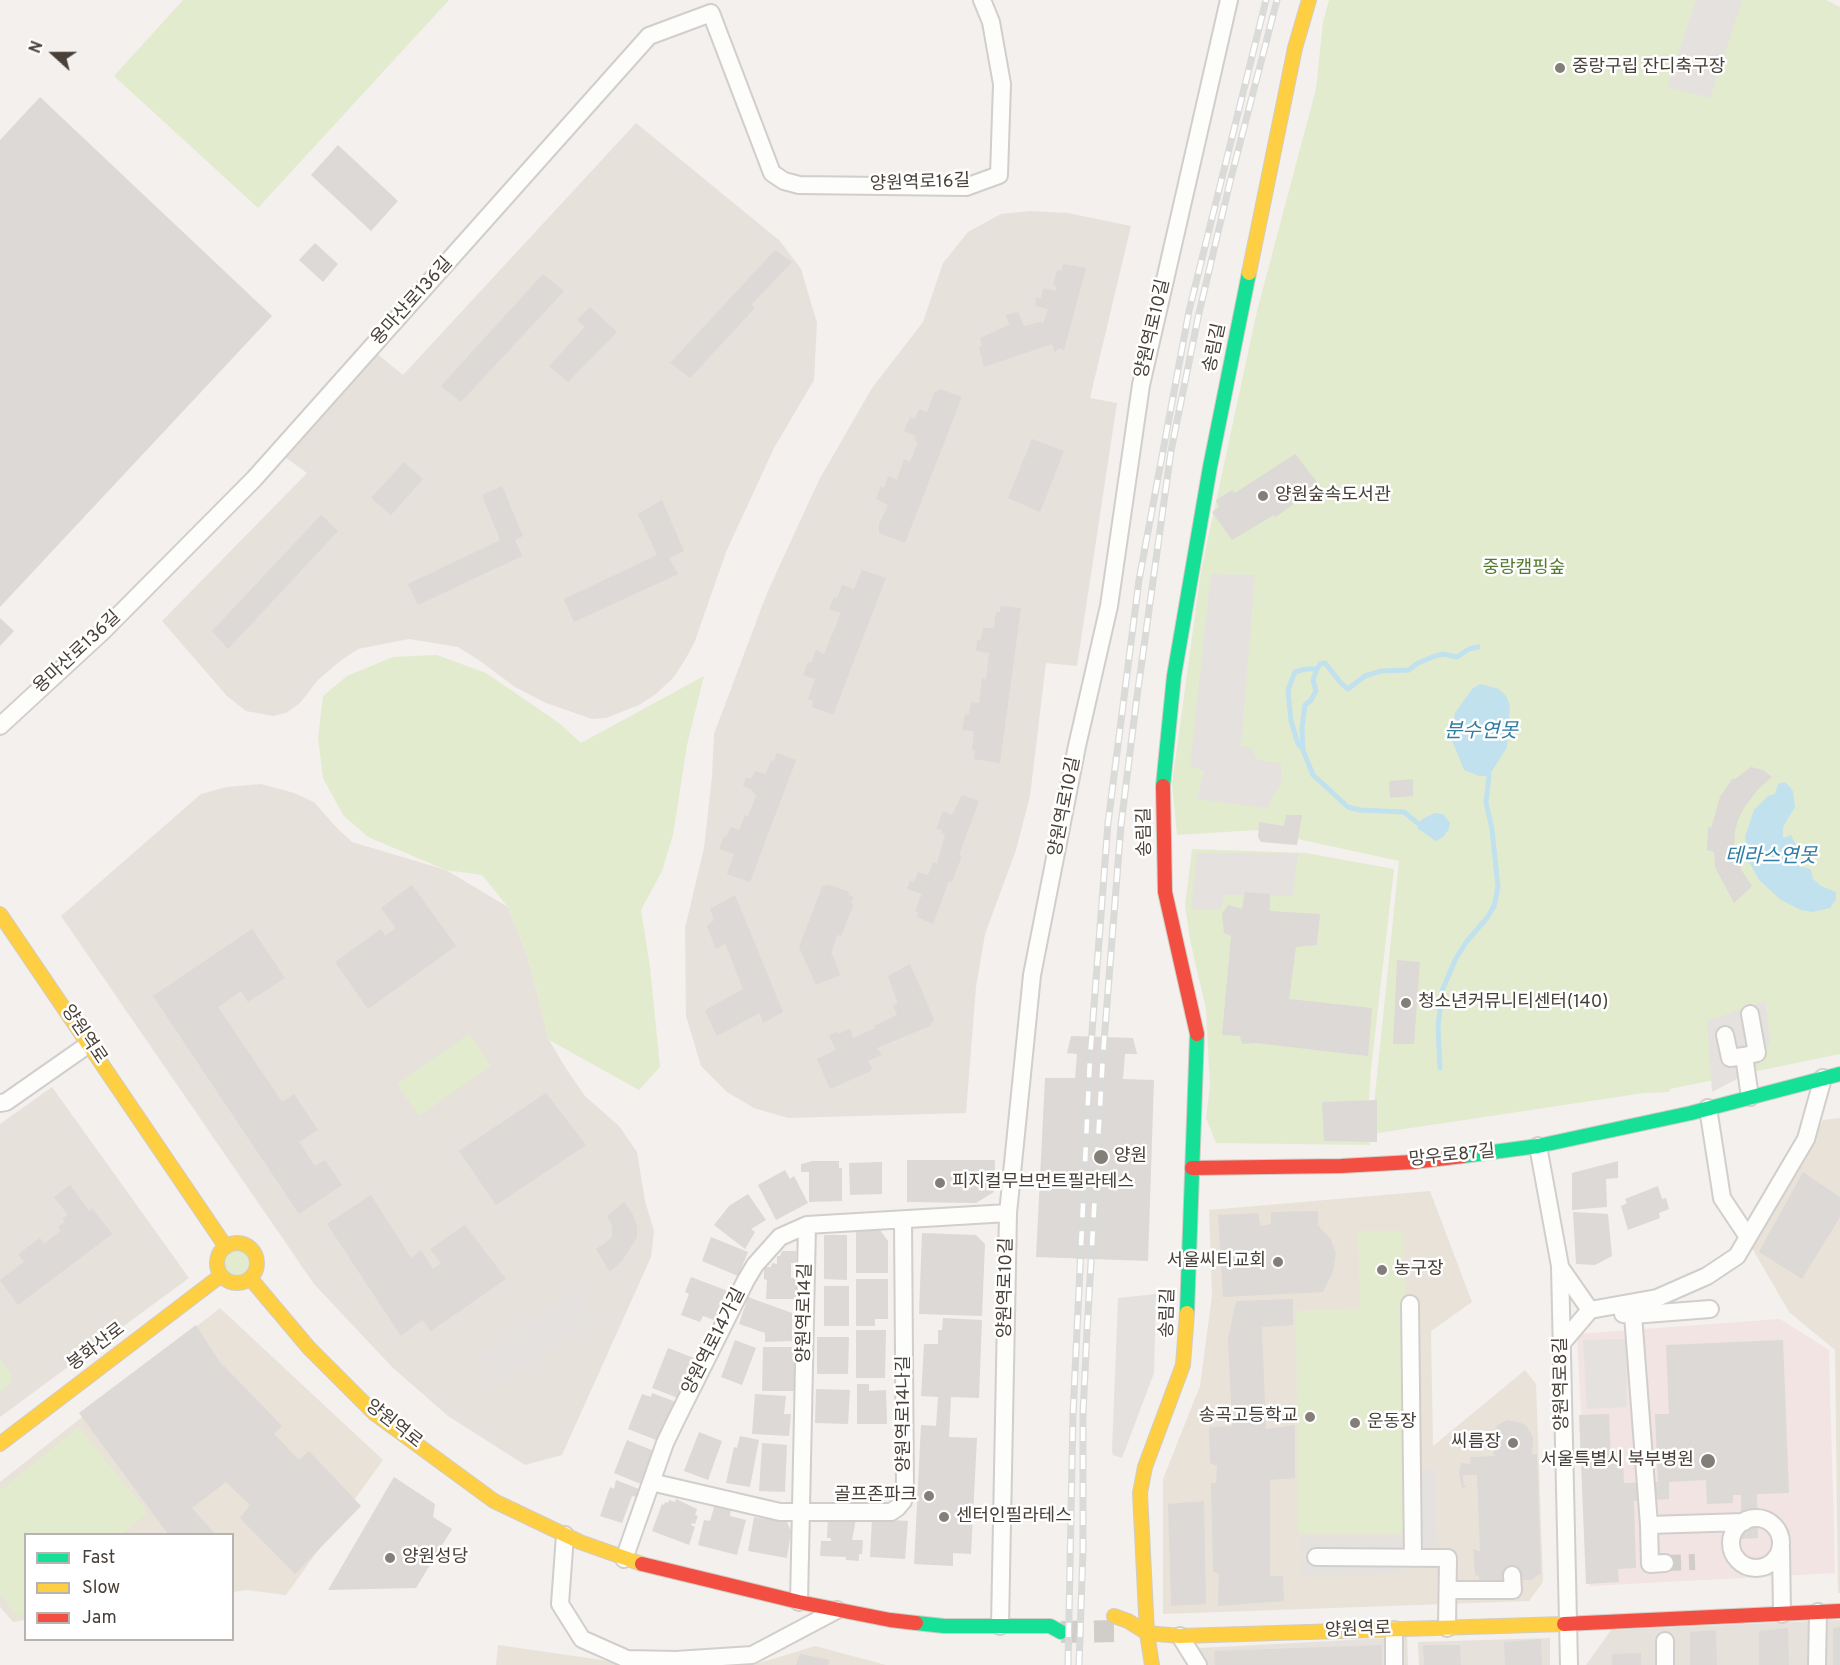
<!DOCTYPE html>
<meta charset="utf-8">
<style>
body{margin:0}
#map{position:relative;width:1840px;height:1665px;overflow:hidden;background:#f3f0ed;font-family:Overpass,sans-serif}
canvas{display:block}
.legend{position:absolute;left:24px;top:1533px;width:210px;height:108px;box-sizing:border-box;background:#fff;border:2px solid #b6b3b0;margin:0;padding:8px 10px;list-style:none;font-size:18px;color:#494139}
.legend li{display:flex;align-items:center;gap:12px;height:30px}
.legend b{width:30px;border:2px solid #b6b3b0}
.north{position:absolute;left:24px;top:24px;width:60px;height:60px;-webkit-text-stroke:4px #fff;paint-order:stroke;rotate:291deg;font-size:16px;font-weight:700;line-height:24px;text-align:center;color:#494139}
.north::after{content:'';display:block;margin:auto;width:21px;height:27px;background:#494139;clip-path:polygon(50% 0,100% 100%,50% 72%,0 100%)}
</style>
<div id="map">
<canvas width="1840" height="1665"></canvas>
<ul class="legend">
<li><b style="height:8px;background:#16e098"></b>Fast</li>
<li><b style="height:8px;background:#ffcf43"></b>Slow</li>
<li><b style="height:8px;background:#f24e42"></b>Jam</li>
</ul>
<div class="north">N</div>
</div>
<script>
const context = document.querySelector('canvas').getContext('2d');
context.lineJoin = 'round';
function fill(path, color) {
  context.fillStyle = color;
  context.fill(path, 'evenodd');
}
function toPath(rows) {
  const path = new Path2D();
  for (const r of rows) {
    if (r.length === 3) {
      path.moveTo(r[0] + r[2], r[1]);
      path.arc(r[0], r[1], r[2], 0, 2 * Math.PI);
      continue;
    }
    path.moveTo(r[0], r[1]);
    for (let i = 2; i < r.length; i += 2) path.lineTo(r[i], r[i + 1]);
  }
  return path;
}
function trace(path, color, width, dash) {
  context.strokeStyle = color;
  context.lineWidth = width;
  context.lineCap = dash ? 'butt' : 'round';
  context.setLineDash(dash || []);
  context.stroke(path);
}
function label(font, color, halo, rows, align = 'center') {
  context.font = font + ' Overpass,"Noto Sans KR",sans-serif';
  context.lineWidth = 5;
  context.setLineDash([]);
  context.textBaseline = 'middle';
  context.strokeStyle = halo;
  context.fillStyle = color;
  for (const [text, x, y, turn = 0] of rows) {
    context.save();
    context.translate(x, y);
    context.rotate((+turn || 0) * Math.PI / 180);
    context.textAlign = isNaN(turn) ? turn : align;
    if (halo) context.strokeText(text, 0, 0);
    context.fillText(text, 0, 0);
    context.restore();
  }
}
fill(toPath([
 [636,123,780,241,801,269,817,323,814,380,774,448,726,552,695,641,685,660,673,678,656,694,639,705,606,718,592,719,546,703,515,687,480,661,458,647,409,639,358,649,339,662,318,680,300,703,286,713,273,716,246,711,227,696,162,621,307,473,278,452,371,349,403,375],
 [1030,211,1068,213,1131,226,1090,398,1117,403,1077,666,1046,663,1030,796,1016,850,985,934,976,987,966,1113,788,1118,754,1108,727,1092,701,1066,686,1016,685,928,704,848,712,777,714,734,767,593,819,480,872,388,923,322,943,263,968,232,1001,214],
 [261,784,294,793,314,802,336,827,352,842,446,870,508,907,527,955,549,1040,567,1070,585,1096,619,1126,637,1152,645,1201,654,1231,651,1257,562,1455,525,1465,448,1416,392,1367,314,1284,61,916,201,794,226,787],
 [52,1087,189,1278,0,1417,0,1124],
 [1840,1620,1840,1665,1586,1665,1611,1630],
 [1407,1637,1408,1665,1189,1665,1180,1649],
 [1550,1638,1550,1665,1419,1665,1418,1642]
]), '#e7e1dc');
fill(toPath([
 [1840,1118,1840,1593,1838,1593,1835,1350,1789,1312,1752,1248,1823,1120],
 [1430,1191,1472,1302,1431,1331,1433,1446,1525,1370,1536,1384,1543,1582,1529,1601,1163,1614,1163,1479,1200,1386,1212,1296,1209,1210],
 [220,1308,383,1460,286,1595,247,1590,233,1592,232,1534,26,1534,25,1620,13,1622,0,1607,0,1482],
 [498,1645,636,1665,496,1665],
 [815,1646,886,1665,753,1665]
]), '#e9e2d9');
fill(toPath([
 [1780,1319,1829,1350,1835,1573,1590,1586,1577,1334]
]), '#f1e4e3');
fill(toPath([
 [183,0,449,0,258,208,114,76],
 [1329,0,1826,0,1840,7,1840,1054,1670,1089,1669,1092,1644,1093,1371,1134,1399,861,1257,830,1177,835,1172,784,1201,571,1257,311,1316,89,1323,22],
 [437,655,486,673,559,723,581,743,704,676,687,745,673,835,662,871,641,910,650,967,660,1067,639,1090,549,1040,527,955,508,907,482,875,446,870,368,837,343,815,323,778,318,738,323,696,347,676,393,657],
 [1192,849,1306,853,1394,869,1371,1069,1368,1113,1370,1145,1216,1143,1206,1118,1210,1087,1206,1009,1190,940,1185,906],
 [469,1034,491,1066,419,1116,397,1084],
 [1358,1231,1403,1231,1414,1534,1298,1534,1296,1311,1360,1309],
 [237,1263,13],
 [0,1359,12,1376,9,1385,0,1392],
 [79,1427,148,1513,122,1534,26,1534,25,1612,19,1617,0,1594,0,1490]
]), '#e3ebcf');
fill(toPath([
 [1696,0,1742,0,1710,98,1667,87],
 [1211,574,1255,575,1241,746,1252,748,1256,759,1281,764,1281,783,1267,808,1197,799,1204,771,1190,766],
 [1197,853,1298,853,1293,896,1224,895,1221,909,1191,909],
 [1765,1001,1770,1041,1763,1056,1754,1070,1712,1092,1707,1021],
 [575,1289,595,1318,497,1387,477,1359],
 [1156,1294,1154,1373,1122,1458,1113,1455,1112,1451,1118,1298],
 [1626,1339,1627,1407,1587,1409,1583,1340],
 [1435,1468,1437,1552,1421,1553,1421,1469],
 [1301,1537,1407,1537,1407,1553,1301,1553],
 [1301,1560,1404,1562,1404,1573,1301,1576]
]), '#e5e1de');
fill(toPath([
 [1480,684,1499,689,1506,696,1510,705,1507,747,1489,776,1479,776,1464,770,1451,738,1455,713,1472,689],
 [1785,782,1793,791,1795,807,1783,827,1783,838,1791,835,1796,845,1794,859,1800,867,1805,867,1811,870,1813,879,1821,886,1836,892,1836,899,1830,908,1813,912,1801,910,1781,900,1759,880,1748,860,1745,837,1754,810,1768,796,1775,794,1778,784],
 [1435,813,1443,814,1450,823,1449,829,1443,837,1436,841,1417,828,1422,819]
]), '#c1e1ee');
trace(toPath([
 [1303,749,1298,744,1291,721,1288,690,1295,672,1306,669,1317,669],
 [1424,828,1404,812,1360,810,1348,807,1313,775,1303,750,1302,728,1305,705,1311,700,1316,691,1313,680,1317,669,1320,664,1325,663,1341,683,1348,689,1365,676,1381,671,1409,670,1418,663,1435,656,1443,654,1457,657,1469,649,1478,647],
 [1440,1068,1438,1027,1442,991,1456,958,1467,941,1487,918,1494,906,1498,887,1492,829,1486,803,1489,776]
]), '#c1e1ee', 5);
fill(toPath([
 [40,97,272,316,0,607,0,140],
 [338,145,398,201,371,231,311,175],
 [315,243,338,264,323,282,299,260],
 [775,250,792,262,751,305,755,308,690,378,670,363],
 [1063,264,1086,268,1064,350,1058,348,1055,353,1052,344,984,367,979,348,982,346,980,338,1010,324,1005,315,1018,312,1024,326,1040,322,1043,324,1048,309,1035,306,1036,298,1041,298,1043,288,1055,291,1057,287,1053,285,1057,270,1062,271],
 [543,274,564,291,461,402,441,386],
 [590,307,617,332,568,382,549,366,585,327,577,320],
 [940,389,962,397,905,543,879,533,879,524,888,505,876,499,881,486,884,488,888,476,897,480,904,459,910,462,918,442,915,440,916,436,904,431,910,417,915,419,919,409,927,412,934,393],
 [1032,439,1064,451,1040,512,1008,498],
 [1295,454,1317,482,1302,494,1303,497,1276,517,1274,515,1232,540,1212,512,1219,507,1216,500,1232,490,1235,493],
 [404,462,423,479,391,515,371,498],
 [502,486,523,536,515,540,522,556,418,605,408,584,500,540,482,495],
 [662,500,684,551,669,558,678,574,574,622,564,599,657,555,638,514],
 [321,515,338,531,228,649,212,631],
 [862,570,886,578,833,715,812,707,813,701,808,699,815,679,803,675,808,662,811,663,816,650,824,654,841,613,829,609,834,597,837,598,842,585,854,589],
 [1000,606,1021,608,1000,763,974,759,975,750,972,750,974,731,962,730,965,715,969,715,971,702,979,703,982,678,986,679,989,653,976,651,977,640,981,640,983,628,994,628,996,612,1000,612],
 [0,618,14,631,0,646],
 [777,753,796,760,750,882,727,874,734,854,719,849,724,836,726,837,731,827,739,830,745,815,748,816,756,796,752,790,743,786,746,777,751,779,755,771,766,774,771,760,774,761],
 [1751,767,1763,770,1772,777,1758,789,1744,808,1738,820,1735,831,1734,850,1742,871,1752,886,1734,903,1715,867,1714,852,1707,850,1708,827,1711,828,1720,797,1732,779,1735,779],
 [1413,779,1413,796,1390,798,1389,781],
 [962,795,979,801,959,855,962,856,952,882,949,881,933,924,917,917,918,912,915,911,922,894,907,889,910,881,914,882,918,872,928,875,933,862,937,864,945,834,941,833,942,830,936,829,943,811,952,815],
 [1286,815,1302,815,1297,845,1261,842,1258,837,1259,822,1284,826],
 [827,884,849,892,848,895,854,897,851,903,854,904,841,936,837,935,831,955,833,955,840,975,816,985,799,947,823,885,827,886],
 [412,885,456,946,368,1009,335,962,381,929,385,936,396,928,381,908],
 [1245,892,1270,894,1270,911,1320,914,1317,945,1296,947,1289,999,1372,1008,1368,1056,1255,1043,1242,1044,1240,1036,1222,1035,1231,936,1224,933,1222,914,1228,905,1242,909],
 [735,895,783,1012,763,1023,760,1013,717,1036,705,1010,743,989,725,943,716,949,707,926,714,920,710,909],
 [252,929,285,978,248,1002,241,991,218,1007,282,1102,294,1094,318,1130,299,1142,315,1166,325,1160,342,1185,299,1214,153,996],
 [1397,960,1420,962,1414,1044,1393,1044],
 [910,964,934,1019,930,1026,877,1048,882,1055,868,1061,873,1070,830,1089,817,1059,836,1050,829,1035,837,1032,838,1034,850,1029,853,1038,875,1028,874,1026,897,1015,893,1005,898,1004,888,976],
 [1071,1036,1133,1038,1137,1054,1125,1054,1123,1079,1154,1080,1148,1261,1036,1257,1045,1078,1075,1078,1077,1054,1067,1053],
 [546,1093,586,1145,496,1205,459,1151],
 [1377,1100,1377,1142,1324,1141,1322,1102],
 [907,1160,995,1160,994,1192,976,1203,907,1202],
 [813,1161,839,1161,839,1168,842,1168,842,1201,809,1202,809,1172,801,1172,801,1164],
 [1618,1161,1618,1178,1606,1179,1607,1207,1572,1210,1572,1173],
 [882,1162,882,1194,850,1195,849,1163],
 [785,1170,790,1179,794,1176,808,1203,776,1220,758,1185],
 [1803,1172,1840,1197,1840,1217,1802,1279,1759,1252],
 [70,1185,89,1211,92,1208,112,1234,18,1305,0,1280,24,1262,18,1254,40,1238,44,1244,61,1231,58,1227,65,1222,62,1219,68,1215,54,1197],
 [1658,1186,1662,1199,1666,1198,1669,1209,1659,1213,1660,1218,1628,1230,1621,1206,1627,1203,1625,1199],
 [748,1194,766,1220,751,1229,755,1232,745,1249,714,1225,729,1206],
 [371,1195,411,1258,421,1250,433,1269,441,1263,430,1249,465,1225,506,1279,431,1331,422,1320,401,1336,327,1224],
 [624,1202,633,1215,637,1227,637,1237,622,1261,610,1272,596,1249,609,1240,612,1236,612,1225,607,1216],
 [1318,1211,1318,1225,1331,1240,1336,1253,1333,1272,1323,1292,1223,1297,1218,1215,1258,1213,1260,1226,1271,1224,1271,1212],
 [1573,1212,1608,1214,1612,1256,1595,1265,1576,1264],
 [856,1230,880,1230,888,1241,888,1273,856,1273],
 [922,1233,976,1235,985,1244,982,1316,919,1314],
 [824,1235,847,1235,847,1280,824,1279],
 [711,1237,748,1252,738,1276,702,1261],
 [782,1251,796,1251,796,1263,791,1263,791,1278,796,1278,796,1299,766,1299,767,1280,764,1279,764,1267,771,1267,772,1263,777,1264,777,1256,780,1256],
 [691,1277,728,1291,717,1321,703,1316,700,1322,681,1315,689,1294,685,1292],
 [856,1279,888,1279,888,1319,875,1319,875,1326,856,1326],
 [824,1286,849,1286,849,1326,824,1326],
 [748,1297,792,1313,792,1341,765,1342,765,1333,739,1324],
 [1293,1299,1293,1325,1262,1327,1266,1429,1295,1425,1295,1478,1270,1480,1270,1576,1283,1576,1284,1601,1218,1606,1219,1574,1213,1571,1211,1483,1216,1483,1217,1466,1210,1463,1209,1427,1232,1426,1228,1339,1236,1301],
 [943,1318,982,1320,979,1398,951,1397,949,1437,977,1438,971,1554,953,1553,953,1566,914,1564,921,1425,936,1426,938,1397,921,1396,924,1344,938,1344,938,1330,942,1330],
 [196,1325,219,1361,282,1426,274,1434,299,1460,309,1451,361,1506,295,1574,240,1518,250,1505,226,1482,192,1508,215,1534,168,1534,79,1413],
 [856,1330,886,1330,885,1378,856,1378],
 [817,1337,849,1337,848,1374,817,1374],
 [735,1340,756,1348,742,1385,721,1377],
 [1783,1340,1789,1493,1757,1494,1758,1538,1741,1539,1741,1495,1733,1495,1733,1503,1707,1504,1706,1480,1669,1482,1669,1499,1634,1501,1636,1568,1618,1569,1619,1582,1586,1584,1579,1415,1609,1414,1611,1464,1623,1464,1624,1483,1658,1482,1655,1414,1669,1414,1666,1345],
 [763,1347,796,1347,795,1391,762,1391],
 [668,1348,694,1358,678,1398,652,1388],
 [857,1384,869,1384,869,1391,886,1390,887,1424,857,1424],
 [816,1389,850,1390,848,1424,815,1423],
 [652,1393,676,1402,661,1442,628,1429,642,1394,651,1397],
 [755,1394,786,1396,784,1414,791,1414,789,1436,752,1434],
 [1507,1420,1521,1423,1526,1426,1533,1437,1532,1454,1537,1454,1541,1573,1531,1580,1479,1580,1479,1576,1475,1575,1473,1549,1482,1552,1480,1550,1477,1475,1463,1475,1464,1485,1467,1486,1462,1489,1459,1473,1461,1463,1471,1464,1470,1457,1497,1456,1494,1455,1492,1445,1492,1434,1498,1425],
 [699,1432,722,1441,708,1480,684,1471],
 [740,1436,759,1440,750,1487,726,1483,734,1447,737,1448],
 [627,1440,654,1451,641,1484,614,1473],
 [762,1443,787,1445,785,1492,759,1491],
 [394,1477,435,1504,433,1517,452,1529,416,1588,328,1590],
 [616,1480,639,1489,636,1497,632,1496,622,1523,600,1516,610,1487,614,1489],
 [676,1499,697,1509,695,1515,698,1516,695,1524,692,1523,691,1525,695,1527,689,1545,652,1531,662,1504,664,1505,665,1502,668,1503,669,1500,675,1502],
 [1204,1501,1206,1604,1171,1606,1168,1504],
 [715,1504,731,1508,730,1516,746,1520,737,1555,698,1545,704,1520,710,1521],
 [754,1517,787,1522,791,1531,787,1558,748,1551],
 [828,1517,856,1519,852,1540,863,1540,862,1554,859,1554,859,1561,846,1560,846,1557,820,1556,821,1541,831,1541,831,1538,827,1538],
 [872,1519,908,1521,905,1559,870,1557],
 [1840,1627,1840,1665,1833,1665,1833,1628],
 [1788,1628,1789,1665,1759,1665,1759,1631],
 [1716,1630,1717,1665,1690,1665,1690,1632],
 [1541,1639,1542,1665,1505,1665,1504,1642],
 [1382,1645,1382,1665,1215,1665,1214,1651],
 [1423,1645,1460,1645,1461,1665,1424,1665],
 [1641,1653,1641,1665,1612,1665,1612,1654],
 [800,1654,830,1660,828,1665,796,1665]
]), '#dcd9d6');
trace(toPath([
 [1665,1563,1695,1562]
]), '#d1cdc9', 16, [16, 8]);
trace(toPath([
 [1061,1632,1114,1631]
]), '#d1cdc9', 22, [22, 11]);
const street = toPath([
 [0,726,102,632,254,479,649,36,711,13,772,173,784,181,799,185,966,187,999,175,1002,84,991,22,982,0],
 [1725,1035,1730,1058,1744,1056,1750,1097],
 [1744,1056,1757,1053,1750,1014],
 [0,1103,6,1102,89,1044],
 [1708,1108,1722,1198,1748,1237],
 [1538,1146,1560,1266,1569,1665],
 [1560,1267,1590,1310,1562,1343],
 [1410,1304,1413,1558],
 [1590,1310,1657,1298,1707,1276,1737,1256,1806,1139,1823,1078],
 [1623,1314,1633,1315,1710,1309],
 [1633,1315,1649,1525,1744,1522],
 [651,1482,780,1512,891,1512,897,1508,903,1501,905,1493,903,1220],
 [1756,1543,25],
 [1649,1525,1650,1564,1665,1563],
 [565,1535,560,1604,582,1639,627,1659,676,1660,752,1655,837,1610],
 [1781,1548,1782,1614],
 [1316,1557,1448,1558,1447,1628],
 [624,1559,665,1443,676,1420,746,1280,755,1265,780,1237,807,1225,1008,1213],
 [1448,1590,1513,1590,1512,1575],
 [799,1602,807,1225],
 [1000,1626,1008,1213,1032,975,1077,746,1109,606,1141,385,1229,0],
 [1180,1636,1198,1665],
 [1394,1665,1394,1630],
 [1665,1665,1665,1641],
 [1817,1665,1818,1612]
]);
const fast = toPath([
 [1163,786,1174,676,1210,467,1249,273],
 [1463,1156,1538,1146,1691,1113,1840,1074],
 [1187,1313,1197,1034],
 [916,1623,944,1626,1050,1626,1061,1632]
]);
const slow = toPath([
 [1249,273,1295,48,1309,0],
 [0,914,226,1247],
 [237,1263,20],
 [250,1278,309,1348,374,1413,494,1501,580,1542,642,1564],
 [0,1444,215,1280],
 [1114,1616,1128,1621,1147,1633,1180,1636,1564,1624],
 [1152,1665,1147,1633,1140,1493,1145,1467,1183,1365,1187,1313]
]);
const jam = toPath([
 [1163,786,1165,892,1197,1034],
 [1192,1168,1341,1166,1413,1162,1463,1156],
 [642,1564,799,1602,890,1620,916,1623],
 [1564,1624,1840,1611]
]);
trace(street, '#d1cecb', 20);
trace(fast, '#d2ccc4', 16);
trace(slow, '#d2ccc4', 16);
trace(jam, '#d2ccc4', 16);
trace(street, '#fdfdfc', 16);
trace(fast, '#16e098', 14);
trace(slow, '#ffcf43', 14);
trace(jam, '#f24e42', 14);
const rail = toPath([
 [1068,1665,1073,1414,1090,1058,1108,823,1139,580,1189,311,1266,0],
 [1079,1665,1083,1551,1083,1414,1087,1331,1103,1055,1121,825,1136,704,1171,451,1199,313,1230,182,1277,0]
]);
trace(rail, '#dadad9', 7);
trace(rail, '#fff', 4.5, [14]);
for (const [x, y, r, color] of [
 [1560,68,6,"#847e78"],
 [1263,496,6,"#847e78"],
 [1406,1003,6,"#847e78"],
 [1101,1157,8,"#847e78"],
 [940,1183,6,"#847e78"],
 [1278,1262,6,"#847e78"],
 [1382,1270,6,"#847e78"],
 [1310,1417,6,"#847e78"],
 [1355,1423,6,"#847e78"],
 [1513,1443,6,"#847e78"],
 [1708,1461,8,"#847e78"],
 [929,1496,6,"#847e78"],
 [944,1517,6,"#847e78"],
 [390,1558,6,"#847e78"]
]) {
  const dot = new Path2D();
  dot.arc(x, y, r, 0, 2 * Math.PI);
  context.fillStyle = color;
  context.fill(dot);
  trace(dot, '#fff', 2);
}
label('18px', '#494139', '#fff', [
 ["중랑구립 잔디축구장",1572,68],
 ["양원숲속도서관",1275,496],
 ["청소년커뮤니티센터(140)",1418,1003],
 ["양원",1114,1157],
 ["피지컬무브먼트필라테스",952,1183],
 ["서울씨티교회",1266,1262,"right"],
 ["농구장",1394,1270],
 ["송곡고등학교",1298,1417,"right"],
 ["운동장",1367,1423],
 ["씨름장",1501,1443,"right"],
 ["서울특별시 북부병원",1694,1461,"right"],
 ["골프존파크",917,1496,"right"],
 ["센터인필라테스",956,1517],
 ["양원성당",402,1558]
], 'left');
label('18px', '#494139', '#fff', [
 ["양원역로16길",920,184,-2],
 ["용마산로136길",413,302,-48],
 ["양원역로10길",1154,329,-77],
 ["송림길",1216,348,-78],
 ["용마산로136길",78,653,-43],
 ["양원역로10길",1066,807,-79],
 ["송림길",1146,832,-91],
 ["양원역로",83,1035,56],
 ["망우로87길",1452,1157,-6],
 ["양원역로10길",1007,1288,-89],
 ["양원역로14길",806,1313,-89],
 ["송림길",1169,1313,-88],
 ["양원역로14가길",715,1342,-63],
 ["봉화산로",97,1348,-37],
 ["양원역로8길",1563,1384,-91],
 ["양원역로14나길",905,1414,-90],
 ["양원역로",393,1425,38],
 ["양원역로",1358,1631,-2]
]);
label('18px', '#527a2d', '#fff', [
 ["중랑캠핑숲",1524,569]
]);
label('italic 20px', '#307ea3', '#fff', [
 ["분수연못",1481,733],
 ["테라스연못",1771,858]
]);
</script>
